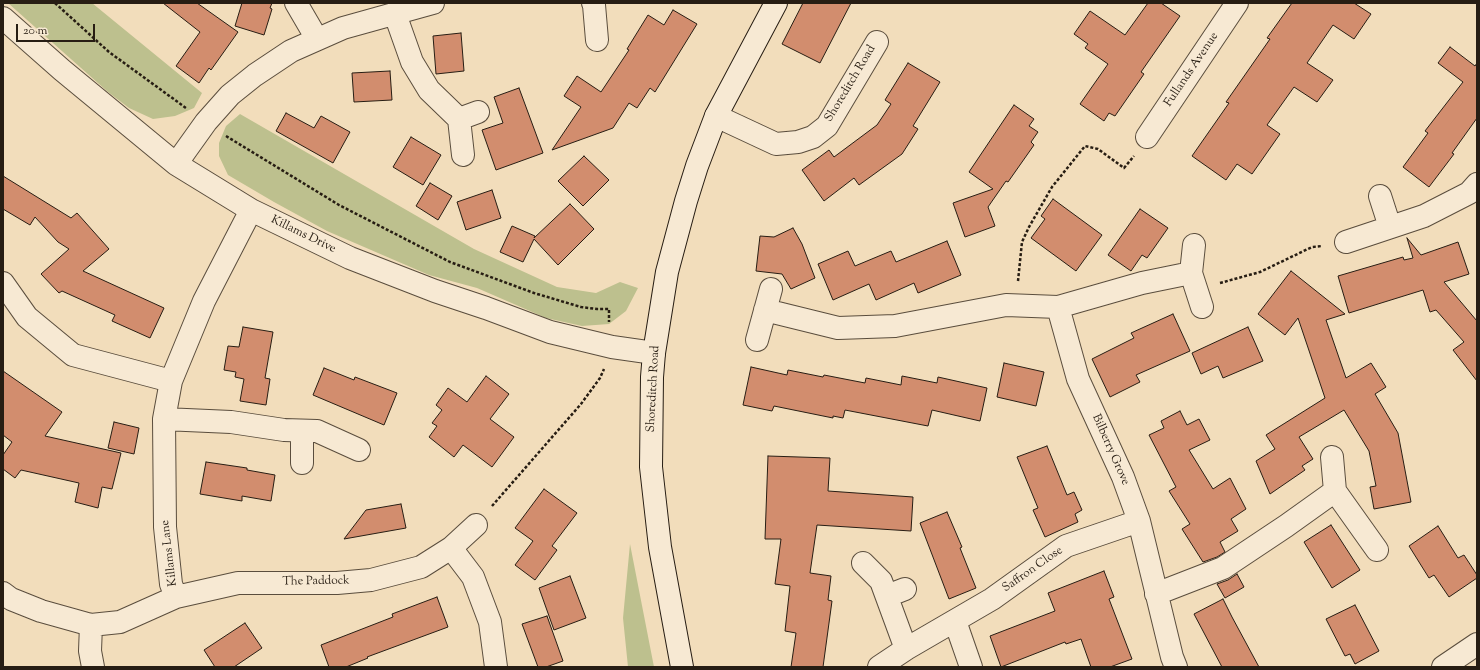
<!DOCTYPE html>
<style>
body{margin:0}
#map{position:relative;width:1480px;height:670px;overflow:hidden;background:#f2ddbb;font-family:"Sorts Mill Goudy",serif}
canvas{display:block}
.frame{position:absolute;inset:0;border:4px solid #271d13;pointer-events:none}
.scale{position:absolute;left:16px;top:24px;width:79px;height:18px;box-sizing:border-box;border:2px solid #271d13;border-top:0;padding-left:5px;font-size:12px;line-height:14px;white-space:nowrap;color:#271d13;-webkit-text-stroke:3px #f7e9d3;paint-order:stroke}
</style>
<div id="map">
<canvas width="1480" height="670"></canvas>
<div class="frame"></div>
<div class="scale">20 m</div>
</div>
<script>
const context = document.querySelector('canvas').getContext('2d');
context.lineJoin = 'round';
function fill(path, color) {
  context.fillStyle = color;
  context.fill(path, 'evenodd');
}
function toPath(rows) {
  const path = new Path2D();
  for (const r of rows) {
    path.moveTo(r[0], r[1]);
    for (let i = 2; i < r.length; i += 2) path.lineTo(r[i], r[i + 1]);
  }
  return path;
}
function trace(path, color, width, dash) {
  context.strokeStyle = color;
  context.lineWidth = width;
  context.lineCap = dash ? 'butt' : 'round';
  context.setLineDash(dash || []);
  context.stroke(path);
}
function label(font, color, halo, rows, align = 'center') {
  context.font = font + ' "Sorts Mill Goudy",serif';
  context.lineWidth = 3;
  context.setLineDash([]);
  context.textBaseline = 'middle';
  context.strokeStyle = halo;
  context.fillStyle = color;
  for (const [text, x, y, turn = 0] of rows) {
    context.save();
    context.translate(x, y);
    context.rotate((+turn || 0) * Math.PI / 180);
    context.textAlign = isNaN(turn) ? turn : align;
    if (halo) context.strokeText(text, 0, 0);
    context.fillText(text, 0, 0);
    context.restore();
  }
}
fill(toPath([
 [8,3,92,3,202,93,194,108,175,116,153,119,129,108,108,92],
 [240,114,474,249,557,287,596,293,620,282,638,288,626,311,609,324,582,326,546,318,477,288,429,275,327,231,274,202,228,175,219,156,219,143,226,126],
 [630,544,654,667,628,667,623,618]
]), '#bdc08e');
const building = toPath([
 [163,3,197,3,238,32,211,70,209,68,199,83,176,66,200,32,163,3],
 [242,3,272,3,270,8,272,9,264,35,235,26,242,3],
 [803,3,851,3,820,63,782,44,803,3],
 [1148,3,1161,3,1180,16,1141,72,1144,74,1115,116,1109,113,1104,121,1080,104,1108,64,1085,48,1088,44,1074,34,1090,11,1125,35,1148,3],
 [1292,3,1354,3,1371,14,1354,39,1333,25,1307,63,1333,80,1317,102,1294,87,1267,125,1280,134,1252,174,1237,164,1226,180,1192,156,1229,103,1226,102,1270,39,1267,38,1292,3],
 [673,10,697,24,655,92,650,88,637,108,629,103,613,128,552,150,581,107,564,96,577,76,601,92,629,50,627,49,648,15,664,25,673,10],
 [461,33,464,71,436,74,433,36,461,33],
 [1450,47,1475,66,1477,63,1477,118,1452,153,1454,154,1429,187,1403,167,1428,133,1425,131,1463,82,1438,63,1450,47],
 [908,63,940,82,913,126,918,129,902,154,859,185,854,178,824,201,802,170,829,150,834,157,877,125,891,104,885,100,908,63],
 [390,71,392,100,354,102,352,73,390,71],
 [519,88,543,153,496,170,482,130,503,123,494,97,519,88],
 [1014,105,1034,119,1029,126,1038,132,1031,142,1034,145,1008,182,1006,181,988,207,995,226,965,237,953,203,993,189,969,172,1014,105],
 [286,113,314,128,321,116,350,132,333,163,276,131,286,113],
 [411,137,441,155,423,185,393,167,411,137],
 [584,156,609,180,583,206,558,181,584,156],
 [3,176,71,218,77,213,109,249,83,271,164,308,150,338,112,321,115,315,62,291,59,293,41,274,69,249,58,242,35,217,30,225,3,209,3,176],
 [430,183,452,196,438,220,416,206,430,183],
 [492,190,501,218,466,230,457,202,492,190],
 [1053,199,1102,235,1076,271,1031,238,1045,219,1041,216,1053,199],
 [570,204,594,229,558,265,534,239,523,262,500,252,512,226,535,236,534,238,570,204],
 [1140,209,1168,228,1147,258,1142,255,1131,271,1108,255,1140,209],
 [793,228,802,244,815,278,791,289,782,274,756,271,760,236,774,237,793,228],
 [1407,238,1421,255,1458,242,1469,274,1444,282,1477,321,1477,381,1453,350,1464,342,1436,310,1430,312,1423,290,1349,313,1338,276,1403,257,1404,260,1413,258,1407,238],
 [947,241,961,275,918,293,914,283,876,300,869,284,833,300,818,264,848,251,855,266,891,251,896,262,947,241],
 [1291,271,1345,314,1326,320,1346,378,1371,363,1386,387,1375,394,1398,433,1411,502,1374,509,1370,487,1376,486,1369,451,1344,410,1299,437,1313,459,1302,466,1305,470,1270,494,1256,461,1275,449,1266,435,1325,398,1298,318,1285,335,1258,314,1291,271],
 [1173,314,1190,351,1136,375,1140,382,1110,397,1092,359,1134,338,1131,333,1173,314],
 [243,327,273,332,265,378,270,379,266,405,240,401,244,379,235,377,236,372,224,370,228,346,239,347,243,327],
 [1248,327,1263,361,1223,378,1218,366,1201,374,1192,353,1248,327],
 [1004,363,1044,372,1036,406,997,397,1004,363],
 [751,367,787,375,788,370,823,377,824,375,865,383,866,378,901,385,902,376,937,383,938,377,987,388,980,421,932,410,928,426,845,410,843,418,833,416,833,418,774,406,772,411,743,405,751,367],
 [324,368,354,380,355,377,397,393,384,425,313,395,324,368],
 [3,371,62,412,45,436,121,453,112,489,102,487,98,508,75,502,79,483,21,470,15,478,3,469,3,455,12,442,3,435,3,371],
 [486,376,509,394,490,419,514,437,492,467,463,445,454,457,429,437,437,426,432,423,442,410,436,405,448,388,467,402,486,376],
 [1180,411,1187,425,1199,419,1210,440,1189,450,1213,489,1230,478,1246,509,1231,519,1238,531,1220,542,1225,552,1217,557,1203,562,1182,529,1190,524,1169,491,1176,487,1149,435,1164,428,1161,421,1180,411],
 [114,422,139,428,134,454,108,448,114,422],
 [1047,446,1067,495,1074,492,1082,510,1075,514,1078,522,1045,537,1033,510,1038,508,1017,457,1047,446],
 [768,456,830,458,828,491,913,497,911,531,817,525,810,573,831,576,828,600,832,601,823,667,791,667,796,633,785,631,790,586,775,584,781,539,765,539,768,456],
 [206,462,247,468,247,470,275,475,271,501,242,496,242,501,200,494,206,462],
 [544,489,577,513,552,546,557,550,535,580,515,565,533,541,515,528,544,489],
 [401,504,406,528,344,539,366,510,401,504],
 [947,512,962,547,960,548,976,588,949,599,920,523,947,512],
 [1331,525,1360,570,1332,588,1304,542,1331,525],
 [1438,526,1458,558,1464,555,1477,575,1477,578,1449,597,1434,575,1429,578,1409,546,1438,526],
 [1104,571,1114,597,1109,599,1132,659,1110,667,1091,667,1081,639,1066,644,1065,642,1001,667,990,636,1055,611,1048,593,1104,571],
 [1237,574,1244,587,1225,598,1217,584,1228,580,1237,574],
 [570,576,586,618,554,630,539,588,570,576],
 [437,597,448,627,367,657,368,658,346,667,329,667,321,645,393,617,392,614,437,597],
 [1223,599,1232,617,1259,667,1222,667,1194,614,1223,599],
 [1355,605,1379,651,1355,664,1350,654,1345,656,1326,619,1355,605],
 [547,616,563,661,546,667,538,667,522,624,547,616],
 [245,623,262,648,234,667,215,667,204,650,245,623]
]);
fill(building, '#d28d6e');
trace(building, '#271d13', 1);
const minor = toPath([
 [296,3,317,39],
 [593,3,594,5,597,40],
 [395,14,412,62,429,90,459,119,463,155],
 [3,18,62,70,176,164,251,210,350,258,435,291,486,308,550,332,612,347,654,353],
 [716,116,776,144,798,142,813,137,827,126,877,42],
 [459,119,478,112],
 [1147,137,1237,3],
 [176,164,206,122,230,95,255,75,291,51,343,28,433,3],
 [1380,196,1390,227],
 [1346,242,1424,216,1469,193,1477,184],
 [1194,245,1191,273,1202,307],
 [3,283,27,317,73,355,171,381],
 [765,310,838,328,895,326,1006,305,1058,307],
 [757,340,771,289],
 [164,419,231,422,284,430,317,431,359,450],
 [1332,457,1335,491],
 [302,463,302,431],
 [451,548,476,525],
 [863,563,881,581,906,649],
 [3,593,11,599,41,611,91,625,120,622,176,597,238,583,337,583,371,580,421,567,451,548,473,577,490,622,496,667],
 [1156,594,1223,568,1286,526,1335,491,1377,550],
 [887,596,905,589],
 [176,597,171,584,165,527,164,419,171,381,204,301,251,210],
 [955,621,971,667],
 [91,625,90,651,93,667],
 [879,667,906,649,992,599,1066,546,1139,521],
 [1176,667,1172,657,1139,521,1123,477,1078,379,1058,307,1142,283,1191,273]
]);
const tertiary = toPath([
 [1443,667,1477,644]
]);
const secondary = toPath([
 [682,667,660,547,651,467,652,377,654,353,667,272,686,201,697,166,716,116,776,3]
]);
trace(minor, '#5a4d3d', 24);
trace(tertiary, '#5a4d3d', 24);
trace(secondary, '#271d13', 24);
trace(toPath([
 [55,3,109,52,186,108],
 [226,136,339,205,450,262,534,293,581,307,597,309,609,309,609,322],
 [1018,281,1022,242,1029,227,1052,187,1085,146,1098,149,1124,168,1134,156],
 [1220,283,1260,272,1312,247,1322,246],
 [492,506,581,404,600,378,604,369]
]), '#271d13', 2.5, [3, 2]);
trace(minor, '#f7e9d3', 22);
trace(tertiary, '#f7e9d3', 22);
trace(secondary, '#f7e9d3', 22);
label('12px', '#271d13', '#f7e9d3', [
 ["Fullands Avenue",1192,70,-56],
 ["Shoreditch Road",851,84,-59],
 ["Killams Drive",303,235,26],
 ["Shoreditch Road",654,389,-87],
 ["Bilberry Grove",1110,450,66],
 ["Killams Lane",170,553,-97],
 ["Saffron Close",1033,570,-35],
 ["The Paddock",316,582,-1]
]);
</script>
